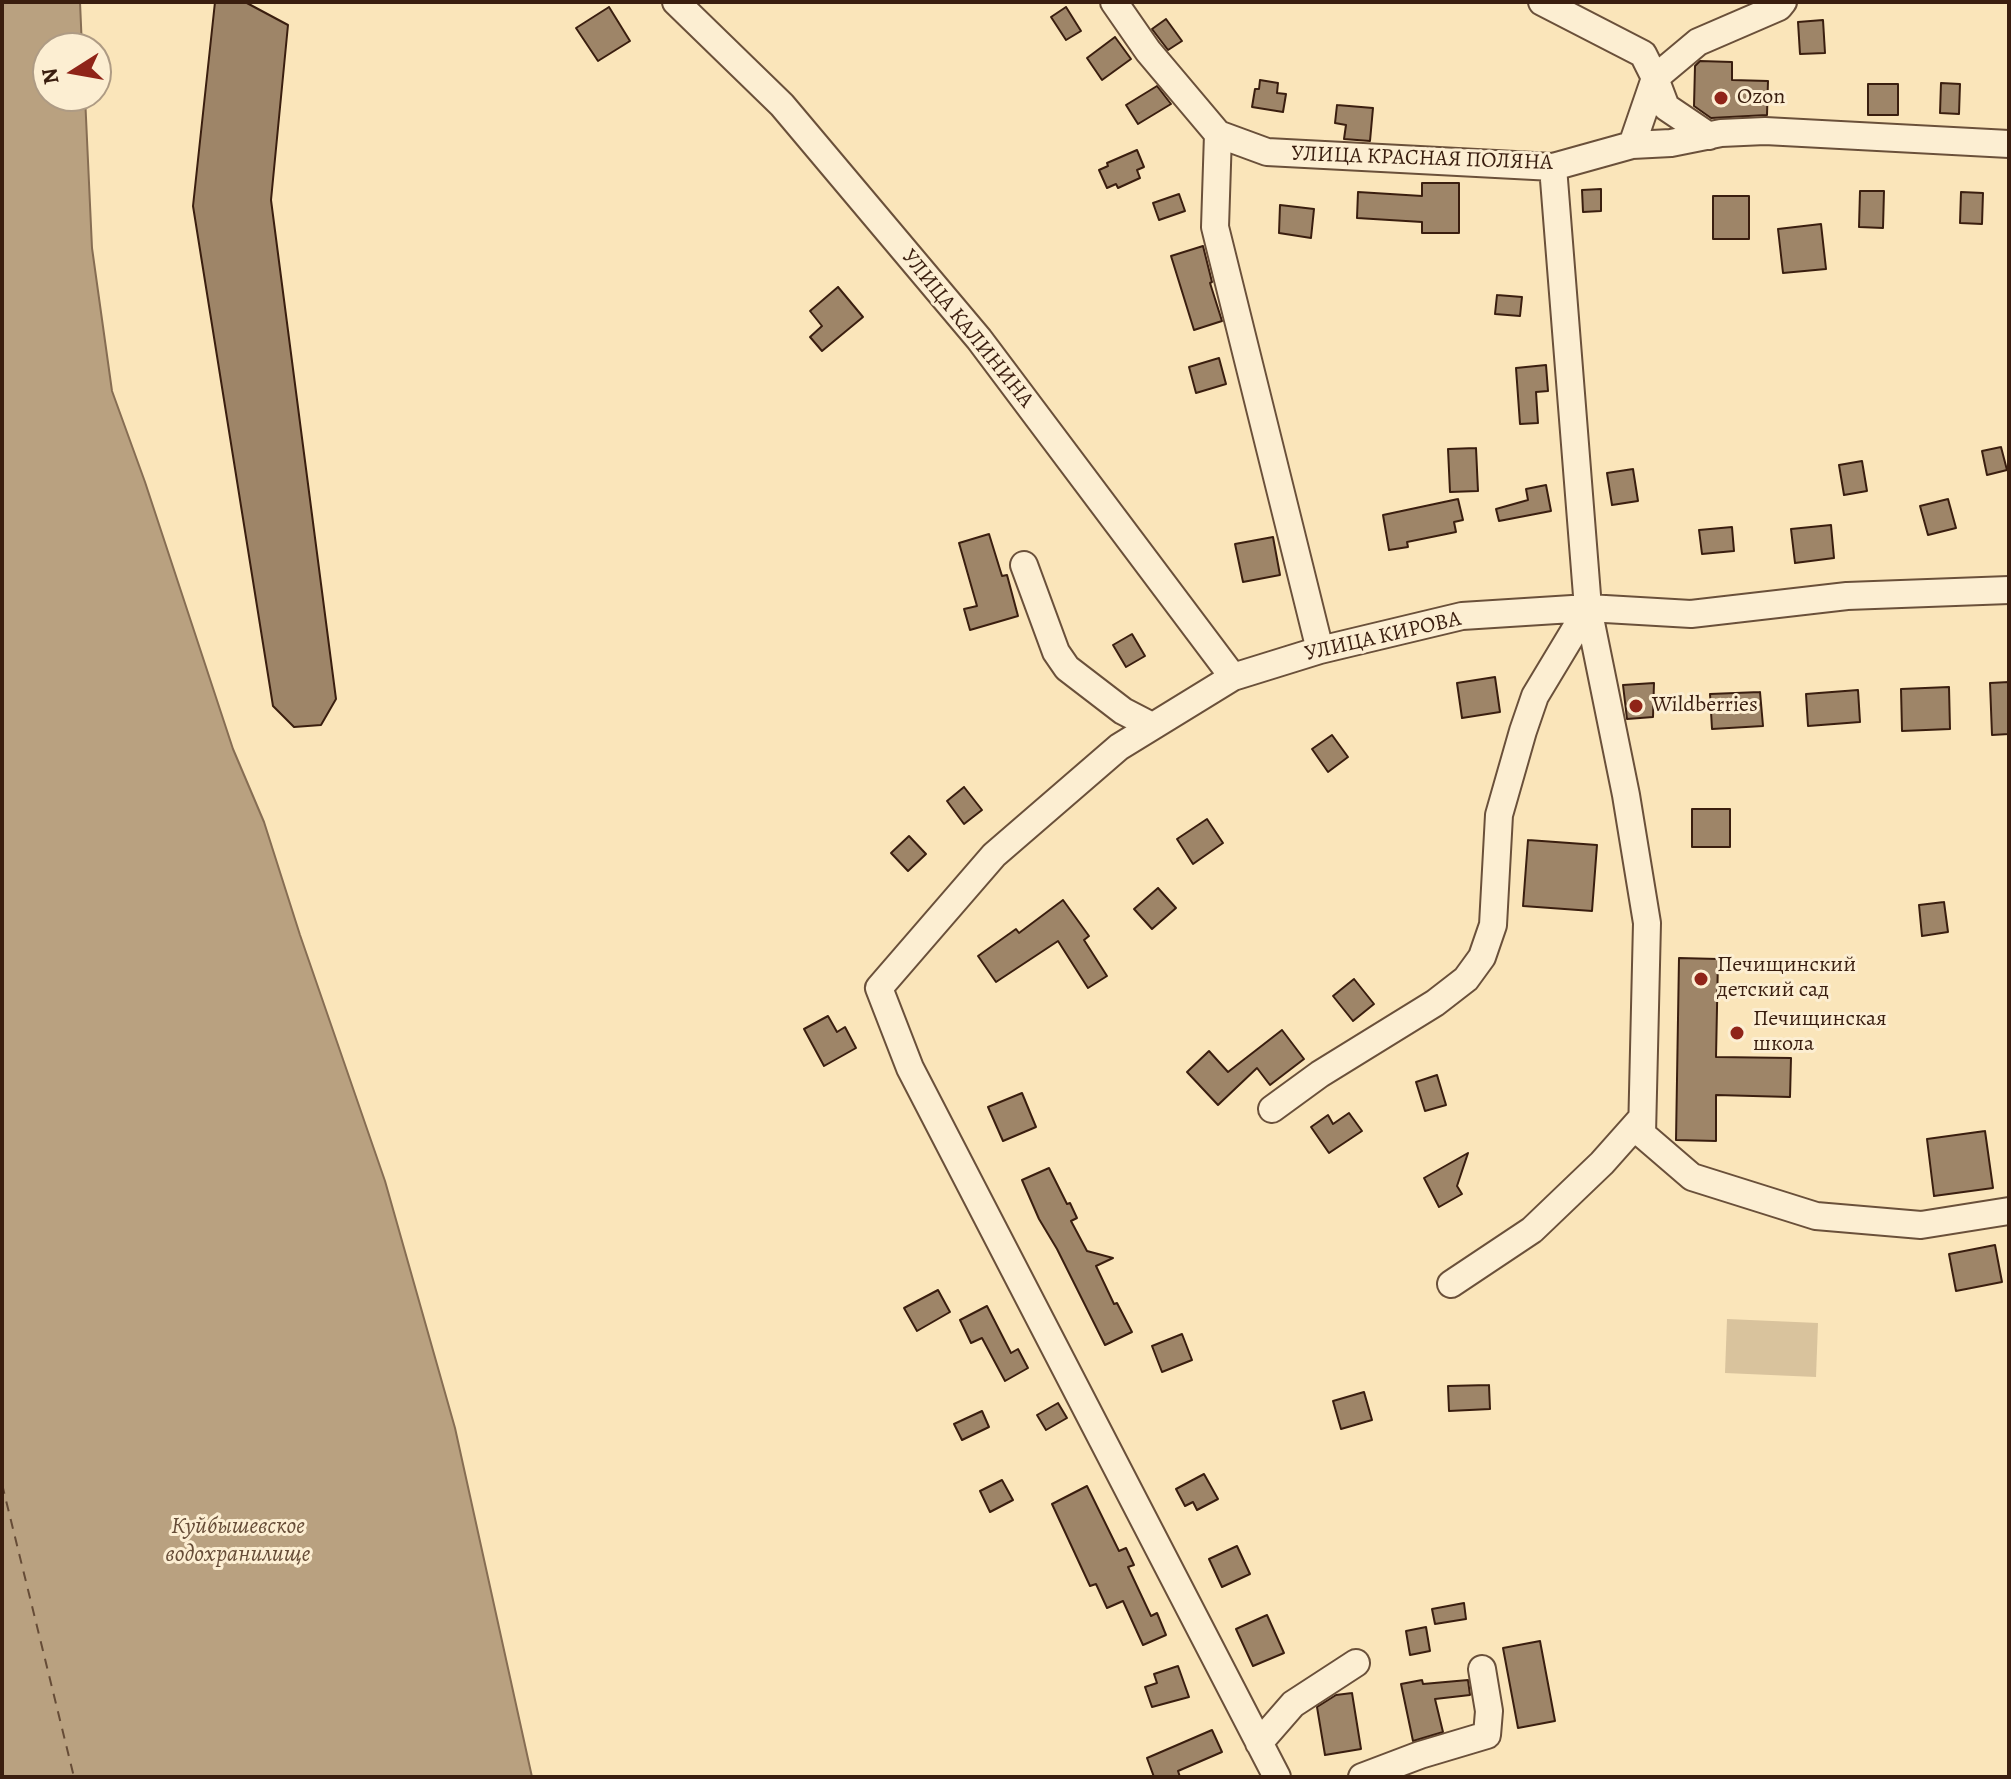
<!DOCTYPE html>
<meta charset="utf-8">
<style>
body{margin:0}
#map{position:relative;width:2011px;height:1779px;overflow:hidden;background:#fae5ba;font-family:Alegreya,serif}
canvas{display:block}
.frame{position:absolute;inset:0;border:4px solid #3a1e0f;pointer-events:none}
.north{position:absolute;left:32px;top:32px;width:80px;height:80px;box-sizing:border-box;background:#fceed2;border:2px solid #ae9b84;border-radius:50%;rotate:259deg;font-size:22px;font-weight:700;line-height:32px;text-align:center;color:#3a1e0f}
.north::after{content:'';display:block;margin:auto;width:28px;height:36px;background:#8f2418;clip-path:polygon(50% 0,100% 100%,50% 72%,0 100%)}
</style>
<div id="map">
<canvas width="2011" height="1779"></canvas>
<div class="frame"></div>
<div class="north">N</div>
</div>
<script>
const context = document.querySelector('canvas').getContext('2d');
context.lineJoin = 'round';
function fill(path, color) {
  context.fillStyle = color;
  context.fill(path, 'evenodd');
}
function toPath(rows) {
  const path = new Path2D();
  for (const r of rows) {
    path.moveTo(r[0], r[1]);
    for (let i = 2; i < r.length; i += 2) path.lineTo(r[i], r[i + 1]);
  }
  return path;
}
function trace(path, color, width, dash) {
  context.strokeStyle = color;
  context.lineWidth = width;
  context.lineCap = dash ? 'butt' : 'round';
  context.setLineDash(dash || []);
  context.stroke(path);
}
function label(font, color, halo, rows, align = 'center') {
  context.font = font + ' Alegreya,serif';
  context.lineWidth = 6;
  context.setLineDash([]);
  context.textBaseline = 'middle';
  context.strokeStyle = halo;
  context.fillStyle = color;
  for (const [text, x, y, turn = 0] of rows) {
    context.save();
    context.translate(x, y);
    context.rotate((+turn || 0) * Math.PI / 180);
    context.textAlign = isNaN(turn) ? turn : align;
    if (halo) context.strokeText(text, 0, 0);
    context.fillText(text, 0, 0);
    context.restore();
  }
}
fill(toPath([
 [1727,1319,1818,1323,1816,1377,1725,1373]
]), '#d9c39d');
const water = toPath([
 [2,2,80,2,82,48,48,48,48,96,85,96,92,248,112,391,145,482,233,749,264,822,300,935,385,1181,455,1428,532,1777,2,1777,2,2]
]);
fill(water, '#b9a180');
trace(water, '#866d53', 2);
trace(toPath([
 [2,1484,74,1777]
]), '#664c37', 2, [10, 8]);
const building = toPath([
 [215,2,245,2,288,25,271,200,336,699,321,725,294,727,273,706,193,206,215,2],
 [609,7,630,41,598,61,576,28,609,7],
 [1066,7,1081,31,1066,40,1051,17,1066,7],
 [1166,19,1182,41,1168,50,1152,29,1166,19],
 [1823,20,1825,53,1800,54,1798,22,1823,20],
 [1115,37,1131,59,1102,80,1087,58,1115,37],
 [1700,61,1732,62,1732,80,1768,81,1767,115,1711,118,1694,106,1695,66,1700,61],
 [1260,80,1278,83,1277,93,1286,94,1283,112,1252,107,1255,89,1259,89,1260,80],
 [1941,83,1960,84,1959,114,1940,113,1941,83],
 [1868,84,1898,84,1898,115,1868,115,1868,84],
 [1157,86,1171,104,1138,124,1126,105,1157,86],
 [1337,105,1373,108,1370,141,1344,139,1346,125,1335,123,1337,105],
 [1137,150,1144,167,1137,170,1140,178,1118,188,1116,184,1107,188,1099,170,1108,166,1107,163,1137,150],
 [1422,183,1459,183,1459,233,1422,233,1422,222,1357,218,1358,192,1422,196,1422,183],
 [1601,189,1601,211,1583,212,1582,190,1601,189],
 [1860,191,1884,191,1883,228,1859,227,1860,191],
 [1961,192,1983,193,1982,224,1960,223,1961,192],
 [1179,194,1185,211,1159,220,1153,203,1179,194],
 [1713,196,1749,196,1749,239,1713,239,1713,196],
 [1280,205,1314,209,1311,238,1279,233,1280,205],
 [1821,224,1826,269,1783,273,1778,229,1821,224],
 [1203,246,1212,282,1210,283,1222,321,1194,330,1171,256,1203,246],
 [838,287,863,317,822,351,810,337,822,326,810,311,838,287],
 [1497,295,1522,297,1520,316,1495,314,1497,295],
 [1219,358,1226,384,1196,393,1189,367,1219,358],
 [1546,365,1548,391,1536,392,1538,423,1520,424,1516,368,1546,365],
 [2001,447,2007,470,1987,475,1982,451,2001,447],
 [1476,448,1478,491,1450,492,1448,449,1476,448],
 [1862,461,1867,491,1844,495,1839,465,1862,461],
 [1633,469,1638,501,1612,505,1607,473,1633,469],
 [1546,485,1551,511,1499,521,1496,509,1528,500,1526,489,1546,485],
 [1458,499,1463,520,1454,522,1456,532,1407,542,1408,547,1389,550,1383,515,1458,499],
 [1948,499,1956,528,1928,535,1920,506,1948,499],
 [1831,525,1834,558,1795,563,1791,529,1831,525],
 [1732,527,1734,551,1702,554,1699,530,1732,527],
 [989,534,1002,576,1007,575,1018,616,970,630,964,609,977,606,959,543,989,534],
 [1273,537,1280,575,1243,582,1235,544,1273,537],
 [1132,634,1145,656,1126,667,1113,645,1132,634],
 [1495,677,1500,712,1462,718,1457,683,1495,677],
 [2009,682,2009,734,1992,735,1990,683,2009,682],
 [1654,683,1653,717,1627,719,1623,685,1654,683],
 [1949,687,1950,729,1902,731,1901,689,1949,687],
 [1858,690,1860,722,1808,726,1806,694,1858,690],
 [1760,692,1763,726,1712,729,1710,694,1760,692],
 [1332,735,1348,757,1328,772,1312,749,1332,735],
 [964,787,982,810,964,824,947,801,964,787],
 [1692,809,1730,809,1730,847,1692,847,1692,809],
 [1207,819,1223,843,1193,864,1177,839,1207,819],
 [909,836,926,854,908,871,891,853,909,836],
 [1528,840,1597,845,1592,911,1523,906,1528,840],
 [1158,888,1176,908,1152,929,1134,909,1158,888],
 [1063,900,1089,936,1084,940,1107,976,1088,988,1058,941,996,982,978,956,1016,929,1019,933,1063,900],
 [1944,902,1948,932,1922,936,1919,905,1944,902],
 [1679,958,1718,959,1716,1057,1791,1058,1790,1097,1716,1095,1716,1141,1676,1140,1679,958],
 [1354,979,1374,1004,1353,1021,1333,996,1354,979],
 [828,1016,837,1032,845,1027,856,1048,824,1066,804,1029,828,1016],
 [1282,1030,1304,1059,1270,1085,1257,1068,1218,1105,1187,1072,1209,1051,1228,1072,1282,1030],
 [1437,1075,1446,1105,1425,1111,1416,1082,1437,1075],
 [1022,1093,1036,1127,1003,1141,988,1107,1022,1093],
 [1349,1113,1362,1131,1329,1153,1311,1127,1328,1115,1333,1124,1349,1113],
 [1985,1131,1993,1188,1934,1196,1927,1139,1985,1131],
 [1468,1153,1457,1186,1462,1194,1439,1207,1424,1178,1468,1153],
 [1049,1168,1067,1204,1070,1203,1077,1218,1071,1221,1087,1251,1113,1258,1096,1266,1114,1304,1117,1303,1132,1332,1105,1345,1057,1249,1039,1219,1022,1180,1049,1168],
 [1995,1245,2002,1282,1956,1291,1949,1254,1995,1245],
 [938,1290,950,1312,917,1331,904,1308,938,1290],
 [987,1306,1011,1353,1018,1349,1028,1368,1005,1381,982,1338,971,1343,960,1320,987,1306],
 [1182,1334,1192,1360,1162,1372,1152,1346,1182,1334],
 [1489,1385,1490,1409,1449,1411,1448,1386,1489,1385],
 [1364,1392,1372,1420,1341,1429,1333,1401,1364,1392],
 [1058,1403,1067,1418,1046,1430,1037,1415,1058,1403],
 [982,1411,989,1427,962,1440,954,1424,982,1411],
 [1204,1474,1218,1499,1197,1510,1193,1502,1185,1506,1176,1489,1204,1474],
 [1002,1480,1013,1500,990,1512,980,1491,1002,1480],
 [1087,1486,1119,1551,1126,1548,1134,1565,1128,1567,1151,1616,1157,1613,1166,1635,1143,1645,1123,1601,1107,1608,1096,1584,1090,1586,1052,1504,1087,1486],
 [1237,1546,1250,1574,1222,1587,1209,1559,1237,1546],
 [1464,1603,1466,1619,1435,1624,1432,1609,1464,1603],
 [1267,1615,1284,1653,1253,1666,1236,1629,1267,1615],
 [1426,1627,1430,1651,1410,1655,1406,1631,1426,1627],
 [1540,1641,1555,1721,1518,1728,1503,1648,1540,1641],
 [1178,1666,1189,1697,1152,1707,1145,1687,1157,1683,1154,1674,1178,1666],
 [1422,1680,1423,1684,1468,1680,1470,1695,1435,1699,1443,1732,1413,1741,1401,1684,1422,1680],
 [1352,1693,1361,1749,1325,1755,1317,1707,1336,1695,1352,1693],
 [1212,1730,1222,1752,1178,1771,1180,1777,1154,1777,1147,1758,1212,1730]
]);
fill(building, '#9e8568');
trace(building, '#3a1e0f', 2);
const minor = toPath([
 [676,2,782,105,979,339,1233,677],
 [1114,2,1148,51,1218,134,1215,227,1320,650],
 [1542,2,1643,54,1655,78,1632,145],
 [1218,134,1267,152,1553,167,1632,145,1671,143,1721,133,1765,131,2009,144],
 [1709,136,1666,107,1655,78,1698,42,1779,7,1783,2],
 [1553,167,1588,608,1626,795,1647,923,1642,1134,1692,1177,1816,1216,1921,1225,2009,1211],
 [1024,565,1056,652,1067,668,1123,711,1152,726],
 [1272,1109,1320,1074,1435,1003,1466,979,1482,957,1493,925,1499,815,1523,731,1535,696,1588,608],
 [1451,1284,1532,1230,1602,1163,1642,1118],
 [1259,1743,1293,1704,1356,1663],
 [1277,1777,910,1068,879,988,994,855,1119,747,1233,677,1320,650,1462,616,1588,608,1691,614,1847,596,2009,590],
 [1362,1777,1420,1755,1487,1735,1489,1711,1482,1669]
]);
trace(minor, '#6a503a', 30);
trace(minor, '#fceed2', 26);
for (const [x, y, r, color] of [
 [1721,98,8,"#8f2418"],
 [1636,706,8,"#8f2418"],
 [1701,979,8,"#8f2418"],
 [1737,1033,8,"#8f2418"]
]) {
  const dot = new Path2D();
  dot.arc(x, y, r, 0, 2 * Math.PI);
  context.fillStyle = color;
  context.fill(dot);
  trace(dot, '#fceed2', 3);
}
label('22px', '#3a1e0f', '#fceed2', [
 ["Ozon",1737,98],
 ["Wildberries",1652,706],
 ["Печищинский",1717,966],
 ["детский сад",1717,991],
 ["Печищинская",1753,1020],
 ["школа",1753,1045]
], 'left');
label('22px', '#3a1e0f', '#fceed2', [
 ["УЛИЦА КРАСНАЯ ПОЛЯНА",1422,159,2],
 ["УЛИЦА КАЛИНИНА",967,329,51],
 ["УЛИЦА КИРОВА",1383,637,-13]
]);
label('italic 24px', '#664c37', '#fceed2', [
 ["Куйбышевское",238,1527],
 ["водохранилище",238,1555]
]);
</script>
